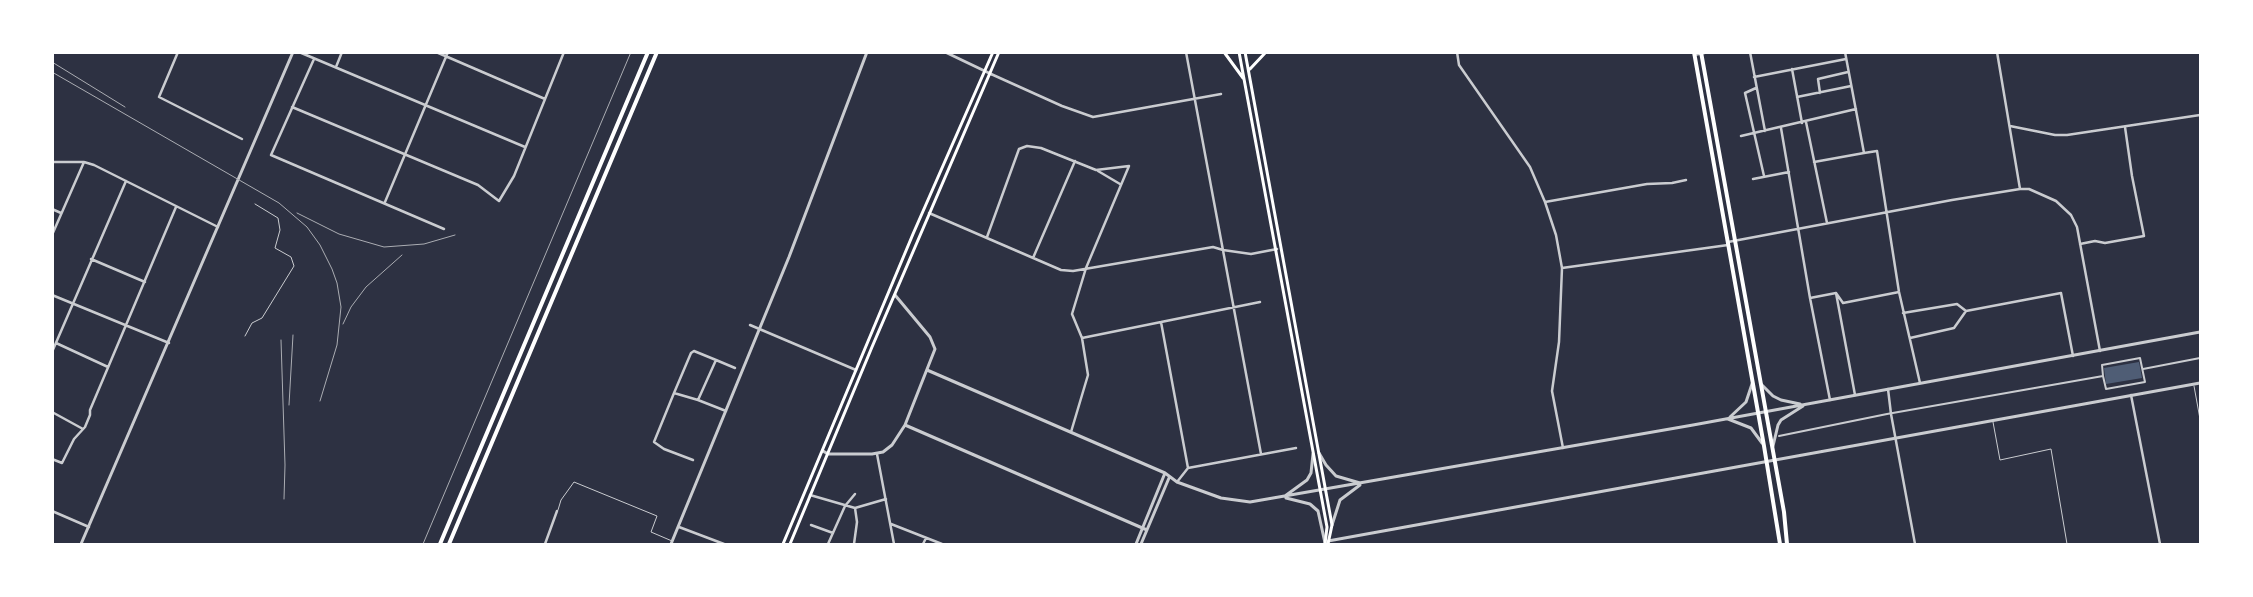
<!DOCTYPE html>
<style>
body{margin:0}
#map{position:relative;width:2253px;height:597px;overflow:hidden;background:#2d3142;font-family:"Exo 2",sans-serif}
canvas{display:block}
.frame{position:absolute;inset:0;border:54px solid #fff;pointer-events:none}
</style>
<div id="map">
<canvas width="2253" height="597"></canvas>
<div class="frame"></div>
</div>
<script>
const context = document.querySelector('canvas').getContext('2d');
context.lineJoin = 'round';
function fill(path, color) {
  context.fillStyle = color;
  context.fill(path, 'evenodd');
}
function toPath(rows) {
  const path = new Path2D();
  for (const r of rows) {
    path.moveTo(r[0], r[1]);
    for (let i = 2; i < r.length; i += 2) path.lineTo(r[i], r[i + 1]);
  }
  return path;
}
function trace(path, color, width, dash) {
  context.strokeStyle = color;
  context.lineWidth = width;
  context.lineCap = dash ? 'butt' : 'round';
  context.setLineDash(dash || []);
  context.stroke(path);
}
fill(toPath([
 [2139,362,2142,378,2106,384,2104,368]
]), '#4f5d75');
trace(toPath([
 [245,336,252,323,262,318,294,266,291,257,275,248,280,230,278,218,255,204],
 [2194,386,2200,419],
 [1993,422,2000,460,2051,449,2067,544],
 [558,510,561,500,574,482,657,516,651,532,672,541]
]), '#caccd0', 1);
trace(toPath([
 [2143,369,2200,358],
 [1779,436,1887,414,2103,376,2106,389,2145,382,2140,358,2102,365,2103,376]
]), '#caccd0', 2);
trace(toPath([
 [178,52,159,97,242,139],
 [299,52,525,147],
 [436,52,545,99],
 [1186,52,1261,454],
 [1457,52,1459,65,1530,167,1545,202,1556,235,1562,268,1559,342,1552,391,1563,448],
 [1750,52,1765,131],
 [1845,52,1864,153,1877,151,1899,292,1920,383],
 [1997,52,2020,189],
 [1694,55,1709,52],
 [314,59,271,155,444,229],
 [336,67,342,52],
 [1792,69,1802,123],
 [991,74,1062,106,1093,117,1221,94],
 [1754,77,1846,59],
 [1756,88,1745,93,1764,176],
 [1820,93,1818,79,1848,72],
 [1797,97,1851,86],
 [292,107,478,185,499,201,514,176,564,52],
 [1806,122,1827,223],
 [2010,126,2055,135,2067,135,2200,115],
 [1781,128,1810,298,1830,400],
 [1741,136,1856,109],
 [52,162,84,162,94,165,218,227],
 [1814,162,1864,153],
 [1098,171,1120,184],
 [1753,179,1789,172],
 [385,202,448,52],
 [1545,202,1647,184,1672,183,1686,180],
 [52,209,61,213],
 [929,213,1061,270,1073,271,1213,247,1223,250,1251,254,1277,249],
 [52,235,84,162],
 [987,237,1019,149,1027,146,1041,148,1096,170,1129,166],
 [1728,242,1952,200,2020,189,2029,189,2056,201,2071,215,2077,227,2100,351],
 [2080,244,2095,241,2105,243,2144,236,2132,176,2125,127],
 [1033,258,1075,161],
 [91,259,145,282],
 [1562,268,1728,245],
 [1836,293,1855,395],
 [52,295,169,343],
 [1810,298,1836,293,1843,303,1899,292],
 [1903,313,1957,304,1966,311],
 [1161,322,1188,468],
 [750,325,856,370],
 [1082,338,1260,302],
 [1910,338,1954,328,1966,311,2061,293,2073,356],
 [56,343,108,367],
 [52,352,126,181],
 [716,360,735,368],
 [1888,389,1891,414,1915,544],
 [674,393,691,353,694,351,716,360,698,400],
 [2131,395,2160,544],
 [52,412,83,429],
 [1071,432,1088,375,1082,338,1072,314,1086,268,1129,166],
 [877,454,894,544],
 [52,459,62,463,74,439,85,427,90,415,90,410,176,207],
 [693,460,664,449,654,442,674,393,698,400,726,411],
 [1177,482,1188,468,1296,448],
 [810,495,855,508,857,522,854,544],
 [855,508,886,499],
 [52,511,89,527],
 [891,524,942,544],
 [811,525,833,533],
 [679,527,724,544],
 [545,544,557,511],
 [828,544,845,506,855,494],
 [923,544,926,538]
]), '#caccd0', 2.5);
trace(toPath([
 [945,52,991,74],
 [927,370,1165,473,1177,482,1221,498,1250,502,1693,425,2200,332],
 [1761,384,1773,396,1781,400,1800,404],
 [1730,417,1746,402,1752,384],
 [1728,419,1751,428,1762,443],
 [905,425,1147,530],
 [1773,446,1778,425,1781,420,1803,406],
 [823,451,828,454,872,454,883,452,892,445,905,425,935,349,930,337,895,295],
 [1319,453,1326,465,1336,476,1360,483],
 [1285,496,1307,480,1311,473,1313,454],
 [1286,498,1310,504,1318,511,1325,543],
 [1332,525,1340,500,1360,485],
 [1328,541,2200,383],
 [81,544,293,52],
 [671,544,789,257,867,52],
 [1136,544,1165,473],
 [1141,544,1169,478]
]), '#caccd0', 3);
trace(toPath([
 [1224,52,1243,78],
 [1239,52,1327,527,1325,544],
 [1245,52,1332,525,1328,544],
 [1250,69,1266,52],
 [783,544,913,234,993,52],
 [790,544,872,347,999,52]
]), '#fff', 3);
trace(toPath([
 [1694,52,1764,446,1780,544],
 [1701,52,1784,512,1787,544]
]), '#fff', 4);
trace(toPath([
 [440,544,648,52],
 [449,544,657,52]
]), '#fff', 4);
trace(toPath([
 [52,62,125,107],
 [52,72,279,203,307,227,320,245,332,269,337,283,341,307,337,345,320,401],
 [297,213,339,234,384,247,424,244,455,235],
 [343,324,351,307,366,287,402,255],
 [281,340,285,465,284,499],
 [289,405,293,335],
 [423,544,631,52]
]), '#abadb3', 1);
</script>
